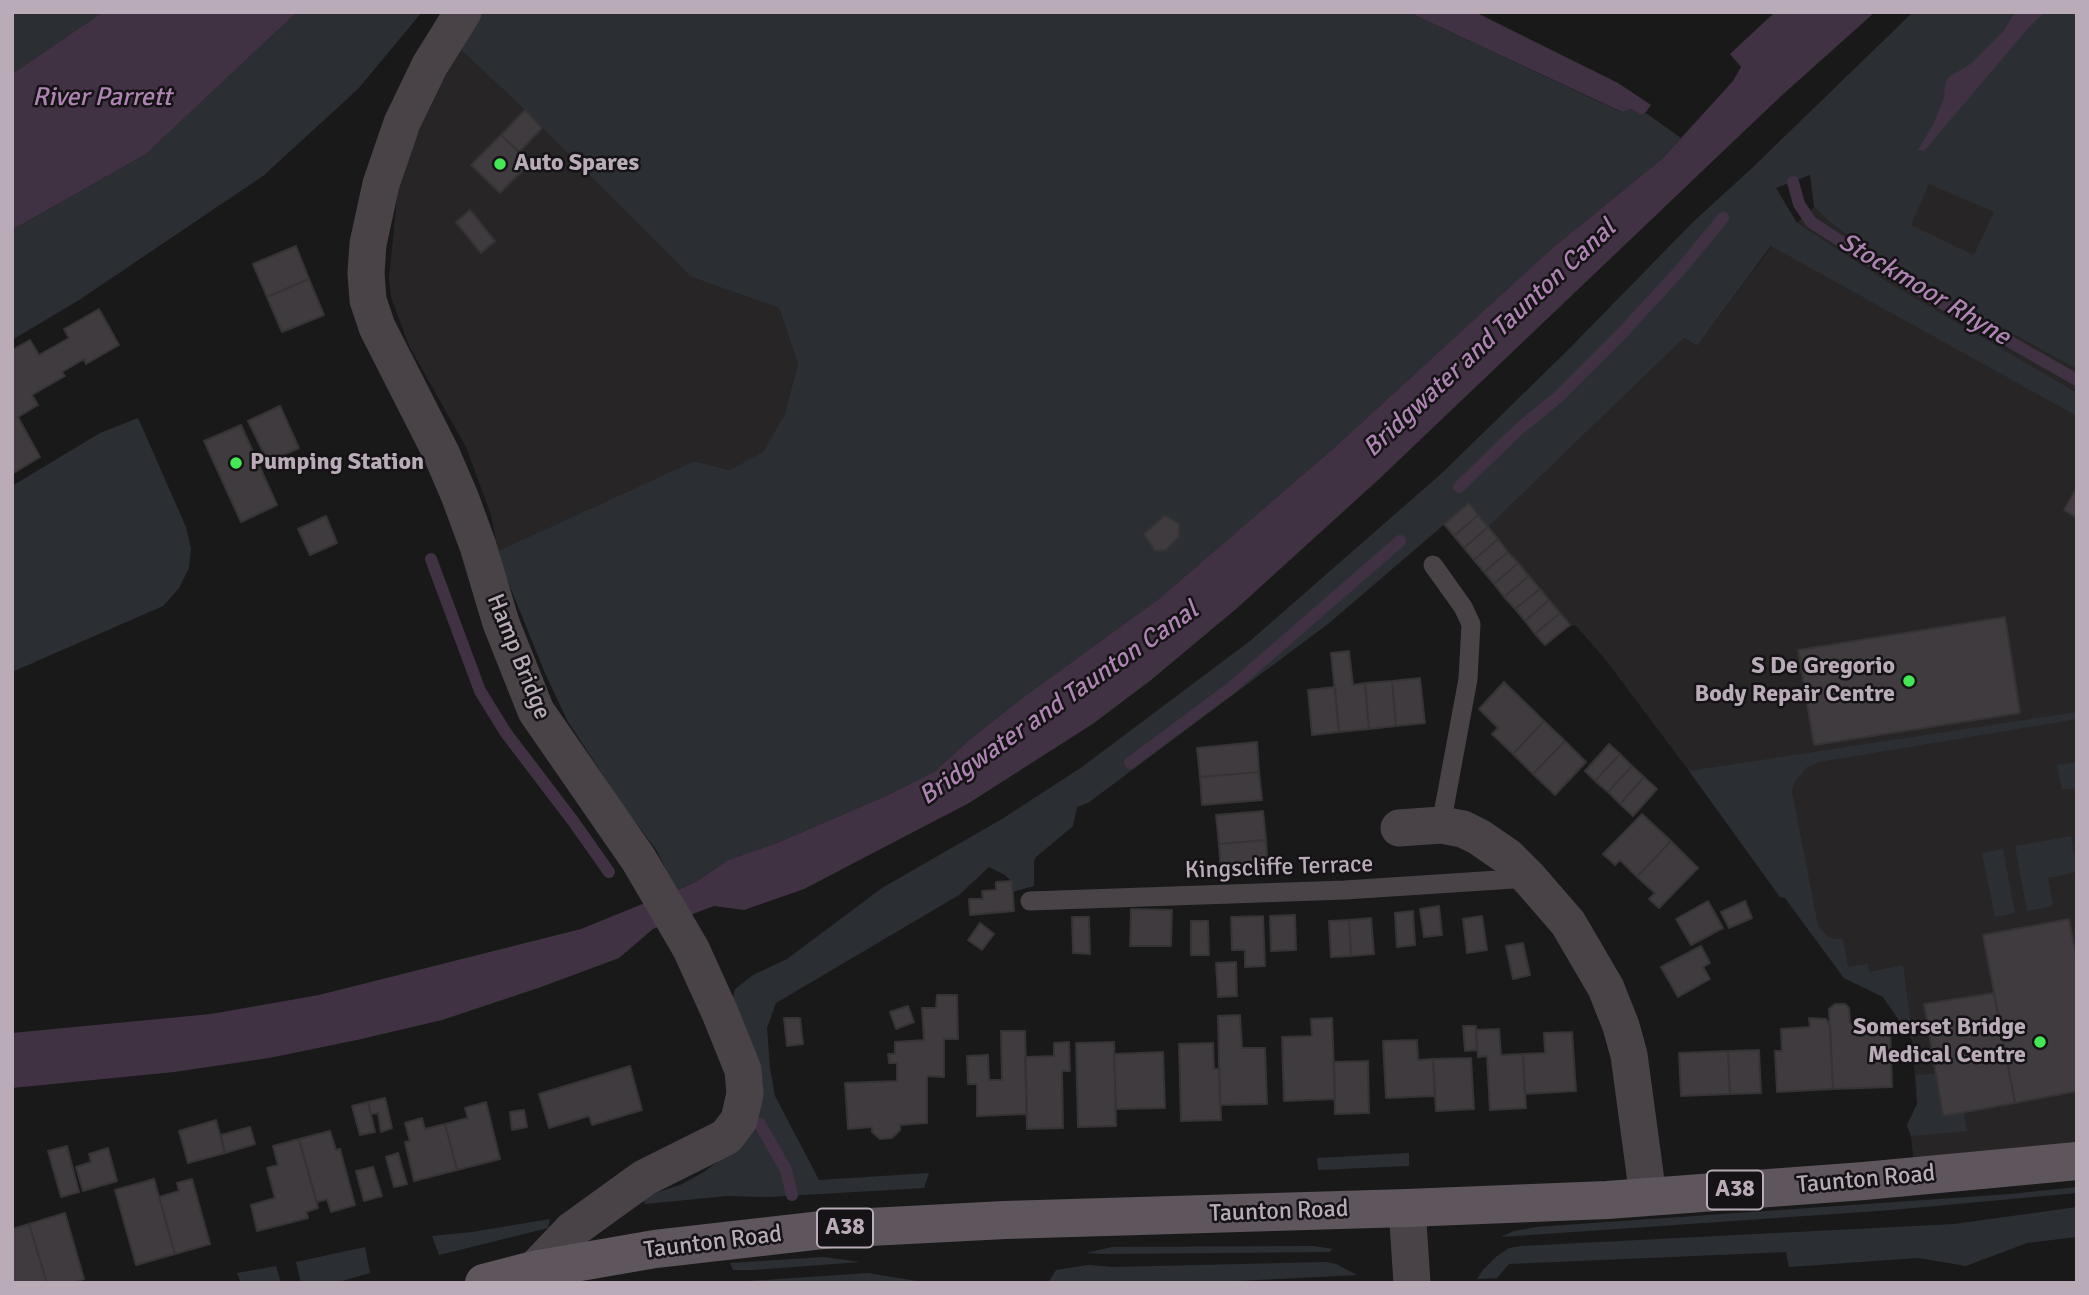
<!DOCTYPE html>
<style>
body{margin:0}
#map{position:relative;width:2089px;height:1295px;overflow:hidden;background:#1a191a;font-family:Signika,sans-serif}
canvas{display:block}
.frame{position:absolute;inset:0;border:14px solid #b9acb8;pointer-events:none}
</style>
<div id="map">
<canvas width="2089" height="1295"></canvas>
<div class="frame"></div>
</div>
<script>
const context = document.querySelector('canvas').getContext('2d');
context.lineJoin = 'round';
function fill(path, color) {
  context.fillStyle = color;
  context.fill(path, 'evenodd');
}
function toPath(rows) {
  const path = new Path2D();
  for (const r of rows) {
    path.moveTo(r[0], r[1]);
    for (let i = 2; i < r.length; i += 2) path.lineTo(r[i], r[i + 1]);
  }
  return path;
}
function trace(path, color, width, dash) {
  context.strokeStyle = color;
  context.lineWidth = width;
  context.lineCap = dash ? 'butt' : 'round';
  context.setLineDash(dash || []);
  context.stroke(path);
}
function label(font, color, halo, rows, align = 'center') {
  context.font = font + ' Signika,sans-serif';
  context.lineWidth = 5;
  context.setLineDash([]);
  context.textBaseline = 'middle';
  context.strokeStyle = halo;
  context.fillStyle = color;
  for (const [text, x, y, turn = 0] of rows) {
    context.save();
    context.translate(x, y);
    context.rotate((+turn || 0) * Math.PI / 180);
    context.textAlign = isNaN(turn) ? turn : align;
    if (halo) context.strokeText(text, 0, 0);
    context.fillText(text, 0, 0);
    context.restore();
  }
}
fill(toPath([
 [2077,12,2077,1161,1915,1176,1911,1136,1907,1125,1917,1104,1912,1040,1883,997,1844,978,1785,898,1780,897,1689,771,1605,659,1576,626,1570,625,1488,527,1684,338,1697,346,1772,246,1814,207,1832,224,1860,244,1929,183],
 [459,48,525,110,691,277,779,308,798,364,784,416,764,452,729,470,694,461,498,551,491,515,466,447,409,346,391,297,389,278,398,188,409,152]
]), '#272526');
fill(toPath([
 [12,12,103,12,12,74],
 [297,12,422,12,358,89,263,176,79,300,12,340,12,230,146,154],
 [481,12,1408,12,1621,112,1631,109,1643,116,1646,113,1681,138,1663,158,1550,250,1335,447,1160,598,1021,699,969,740,934,772,888,795,777,843,728,860,694,883,676,890,657,851,622,804,567,720,545,673,502,567,498,551,694,461,729,470,763,452,784,416,798,364,779,308,691,277,525,110,459,48],
 [1913,12,2077,12,2077,369,1933,290,1860,244,1832,224,1814,207,1810,175,1776,188,1797,223,1886,281,2077,393,2077,416,1771,246,1697,346,1684,338,1488,527,1468,504,1328,624,1088,803,1077,807,1073,826,1036,857,1034,861,1034,886,1012,892,1011,881,1005,875,989,867,959,895,776,1003,767,1028,770,1068,775,1096,819,1180,929,1173,924,1188,768,1197,727,1196,645,1204,642,1197,680,1185,704,1172,726,1155,732,1001,735,989,753,975,787,959,882,888,1002,819,1082,767,1250,641,1442,473,1568,350,1693,222,1751,169],
 [1929,184,1994,212,1974,255,1911,225],
 [138,418,186,527,191,549,189,568,179,588,163,606,12,672,12,486,100,433],
 [2077,712,2077,719,1819,762,1807,767,1794,783,1792,792,1818,926,1827,936,1833,939,1843,939,1848,967,1868,964,1869,972,1903,965,1913,1040,1883,997,1844,978,1785,898,1780,897,1689,771],
 [2077,762,2077,788,2062,790,2057,765],
 [2071,836,2077,872,2048,878,2053,906,2027,911,2015,846],
 [2003,849,2015,913,1995,917,1982,853],
 [1935,1074,1943,1115,1964,1113,1967,1131,1911,1136,1907,1125,1917,1104,1916,1075],
 [1409,1153,1409,1166,1318,1170,1317,1158],
 [2077,1187,2077,1193,1892,1210,1501,1237,1514,1231,1536,1227,2010,1194],
 [2077,1207,2077,1237,2027,1243,1966,1266,1918,1258,1789,1267,1786,1252,1509,1264,1497,1278,1477,1279,1482,1271,1497,1256,1509,1248,1521,1246,1954,1224],
 [550,1219,548,1228,439,1255,432,1236,472,1232],
 [1314,1246,1333,1249,1329,1252,1103,1254,1086,1253,1112,1247],
 [365,1247,370,1273,335,1283,301,1283,296,1262],
 [824,1257,860,1262,754,1270,733,1270,730,1263],
 [1326,1262,1336,1264,1357,1275,1198,1283,1048,1283,1056,1270,1088,1265,1113,1267],
 [276,1266,281,1283,241,1283,237,1273],
 [868,1273,929,1283,714,1283,764,1280]
]), '#2b2f34');
fill(toPath([
 [103,12,297,12,146,154,12,230,12,74],
 [1408,12,1475,12,1618,83,1651,105,1643,116,1631,109,1622,112],
 [1775,12,1875,12,1780,97,1378,480,1236,609,1151,680,1094,723,969,803,804,889,744,910,714,906,653,929,619,958,541,987,442,1020,357,1040,269,1058,174,1072,12,1088,12,1033,211,1014,319,995,581,929,694,883,728,860,777,843,888,795,934,772,969,740,1021,699,1160,598,1335,447,1550,250,1663,158,1733,81,1741,67,1730,54],
 [2015,12,2045,12,2029,27,1924,151,1918,150,1933,125,1941,106,1944,98,1945,83,1949,77,1972,63,2003,32]
]), '#413243');
trace(toPath([
 [1793,182,1799,204,1811,222,1891,274,2077,380],
 [1459,487,1519,429,1557,398,1624,331,1681,269,1723,218],
 [431,559,480,691,506,733,573,821,609,872],
 [1130,763,1231,688,1400,541],
 [760,1124,786,1170,792,1195]
]), '#413243', 12);
const building = toPath([
 [525,110,542,128,519,152,501,135,525,110],
 [501,135,530,163,500,193,471,165,501,135],
 [470,210,495,241,481,253,456,222,470,210],
 [296,246,309,279,267,297,253,264,296,246],
 [309,279,324,315,282,332,267,297,309,279],
 [99,309,119,345,86,364,84,359,62,372,65,376,32,395,38,405,18,417,40,457,12,474,12,350,30,340,39,355,69,338,64,329,99,309],
 [280,406,299,448,268,462,248,421,280,406],
 [241,425,277,505,241,522,204,441,241,425],
 [2077,487,2077,518,2064,510,2077,487],
 [1469,503,1478,515,1454,536,1444,524,1469,503],
 [1165,515,1179,524,1179,537,1166,550,1155,551,1144,534,1165,515],
 [1478,515,1488,527,1464,548,1454,536,1478,515],
 [326,516,337,543,310,555,298,529,326,516],
 [1488,527,1498,539,1474,560,1464,548,1488,527],
 [1498,539,1508,552,1484,572,1474,560,1498,539],
 [1508,552,1518,563,1494,584,1484,572,1508,552],
 [1518,563,1529,576,1504,597,1494,584,1518,563],
 [1529,576,1540,589,1515,609,1504,597,1529,576],
 [1540,589,1549,600,1525,621,1515,609,1540,589],
 [1549,600,1560,613,1535,634,1525,621,1549,600],
 [1560,613,1570,625,1545,645,1535,634,1560,613],
 [2005,617,2020,713,1814,745,1798,650,2005,617],
 [1349,651,1353,685,1365,683,1369,729,1339,732,1331,653,1349,651],
 [1420,678,1425,723,1396,726,1392,681,1420,678],
 [1392,681,1396,726,1369,729,1365,683,1392,681],
 [1504,682,1544,721,1513,754,1492,734,1498,728,1479,709,1504,682],
 [1335,687,1339,732,1312,735,1308,690,1335,687],
 [1544,721,1565,741,1533,774,1513,754,1544,721],
 [1565,741,1586,762,1555,795,1533,774,1565,741],
 [1257,742,1259,772,1200,777,1197,748,1257,742],
 [1609,744,1620,754,1595,781,1585,771,1609,744],
 [1620,754,1632,766,1608,792,1595,781,1620,754],
 [1632,766,1644,777,1620,804,1608,792,1632,766],
 [1259,772,1262,800,1202,805,1200,777,1259,772],
 [1644,777,1657,789,1633,816,1620,804,1644,777],
 [1263,811,1266,840,1219,844,1216,815,1263,811],
 [1642,814,1671,841,1637,877,1620,860,1615,865,1603,854,1642,814],
 [1266,840,1268,869,1221,874,1219,844,1266,840],
 [1671,841,1698,868,1659,908,1649,899,1655,893,1637,877,1671,841],
 [1012,881,1014,911,970,915,969,899,983,899,982,891,996,890,996,882,1012,881],
 [1708,901,1723,928,1691,945,1676,919,1708,901],
 [1745,901,1752,918,1729,928,1721,912,1745,901],
 [1439,906,1442,935,1424,937,1420,909,1439,906],
 [1131,909,1172,910,1171,946,1130,946,1131,909],
 [1413,911,1415,945,1397,947,1395,913,1413,911],
 [1295,915,1296,950,1271,951,1270,916,1295,915],
 [1263,916,1265,966,1245,967,1245,950,1232,950,1231,917,1263,916],
 [1482,916,1487,950,1467,953,1463,919,1482,916],
 [1072,917,1089,917,1090,954,1073,953,1072,917],
 [1371,918,1374,954,1351,956,1349,920,1371,918],
 [2069,919,2077,961,2077,1091,2015,1103,1983,935,2069,919],
 [1349,920,1351,956,1331,957,1329,921,1349,920],
 [1191,921,1208,921,1209,955,1191,955,1191,921],
 [980,923,994,934,982,950,968,940,980,923],
 [1523,943,1530,975,1513,979,1506,946,1523,943],
 [1701,946,1710,963,1703,967,1710,979,1678,997,1661,967,1701,946],
 [1236,962,1237,996,1218,997,1216,963,1236,962],
 [1994,993,2015,1103,1943,1116,1924,1004,1994,993],
 [937,995,957,995,958,1039,944,1039,944,1077,927,1076,927,1123,900,1125,900,1130,892,1138,880,1139,872,1132,872,1127,848,1129,845,1083,897,1081,897,1063,889,1063,888,1054,895,1054,895,1042,924,1040,922,1008,936,1008,937,995],
 [1835,1004,1845,1004,1849,1008,1850,1023,1890,1022,1892,1087,1833,1089,1829,1009,1835,1004],
 [908,1006,914,1022,896,1029,890,1012,908,1006],
 [1240,1015,1242,1048,1265,1048,1267,1104,1220,1105,1218,1016,1240,1015],
 [784,1018,800,1018,803,1044,787,1046,784,1018],
 [1332,1018,1335,1099,1284,1101,1282,1037,1312,1036,1311,1019,1332,1018],
 [1809,1018,1826,1019,1830,1026,1833,1089,1777,1092,1775,1051,1782,1051,1781,1029,1810,1027,1809,1018],
 [1463,1026,1476,1026,1477,1050,1465,1051,1463,1026],
 [1499,1029,1501,1055,1523,1054,1526,1108,1490,1110,1487,1056,1478,1057,1476,1030,1499,1029],
 [1001,1031,1025,1031,1027,1114,977,1116,977,1084,968,1084,967,1056,988,1055,989,1080,1002,1080,1001,1031],
 [1572,1032,1576,1091,1525,1094,1523,1054,1545,1053,1544,1033,1572,1032],
 [1417,1040,1418,1060,1433,1059,1435,1096,1386,1098,1383,1041,1417,1040],
 [1069,1042,1070,1071,1062,1071,1063,1128,1027,1129,1025,1057,1054,1056,1054,1043,1069,1042],
 [1114,1042,1116,1126,1078,1127,1076,1043,1114,1042],
 [1213,1043,1214,1069,1219,1069,1221,1120,1181,1121,1179,1044,1213,1043],
 [1759,1050,1761,1093,1730,1094,1728,1051,1759,1050],
 [1728,1051,1730,1094,1681,1096,1679,1053,1728,1051],
 [1163,1052,1165,1108,1116,1109,1114,1054,1163,1052],
 [1471,1058,1474,1109,1436,1111,1433,1059,1471,1058],
 [1368,1061,1369,1113,1335,1114,1334,1062,1368,1061],
 [630,1066,642,1110,592,1125,589,1116,549,1128,539,1094,630,1066],
 [385,1098,392,1128,381,1132,378,1113,371,1114,368,1102,385,1098],
 [368,1102,375,1132,360,1135,352,1106,368,1102],
 [486,1102,500,1159,457,1170,445,1124,468,1118,465,1108,486,1102],
 [524,1110,527,1127,512,1130,510,1112,524,1110],
 [422,1118,425,1129,445,1124,457,1170,414,1181,405,1142,410,1141,405,1123,422,1118],
 [216,1120,225,1153,188,1163,179,1131,216,1120],
 [250,1127,255,1144,225,1153,221,1135,250,1127],
 [330,1131,336,1150,340,1149,355,1205,331,1212,327,1199,317,1202,299,1139,330,1131],
 [299,1139,318,1208,306,1212,308,1218,257,1231,251,1205,275,1198,267,1168,278,1165,273,1146,299,1139],
 [67,1146,79,1192,61,1197,48,1151,67,1146],
 [108,1148,117,1181,83,1191,76,1167,91,1162,89,1154,108,1148],
 [398,1153,407,1184,394,1187,386,1157,398,1153],
 [373,1167,382,1196,364,1201,356,1171,373,1167],
 [154,1179,175,1254,136,1265,115,1190,154,1179],
 [192,1179,210,1244,175,1254,159,1197,179,1191,177,1183,192,1179],
 [65,1213,84,1279,72,1283,47,1283,29,1224,65,1213],
 [29,1224,47,1283,12,1283,12,1229,29,1224]
]);
fill(building, '#3f3b3e');
trace(building, '#363335', 2);
trace(toPath([
 [1433,565,1463,607,1471,624,1468,679,1441,825],
 [1030,901,1345,890,1529,878]
]), '#494348', 19);
trace(toPath([
 [463,12,430,65,402,123,381,184,368,244,366,273,368,300,377,327,442,455,460,497,478,546,501,623,536,711,639,860,691,949,720,1013,743,1070,745,1094,739,1120,726,1137,644,1178,572,1230,534,1270],
 [1399,828,1441,825,1463,829,1479,837,1508,857,1529,878,1568,923,1606,988,1621,1026,1629,1055,1648,1196],
 [1407,1208,1412,1283]
]), '#494348', 37);
trace(toPath([
 [484,1283,534,1270,655,1249,831,1229,1005,1220,1407,1208,1607,1200,1864,1181,2077,1161]
]), '#5e565c', 38);
for (const [x, y, r, color] of [
 [500,164,7,"#44e754"],
 [236,463,7,"#44e754"],
 [1909,681,7,"#44e754"],
 [2040,1042,7,"#44e754"]
]) {
  const dot = new Path2D();
  dot.arc(x, y, r, 0, 2 * Math.PI);
  context.fillStyle = color;
  context.fill(dot);
  trace(dot, '#151315', 2.5);
}
for (const [x, y, w] of [
 [1735,1190,56],
 [845,1228,56]
]) {
  const box = new Path2D();
  box.roundRect(x - w / 2, y - 19.5, w, 39, 5);
  context.fillStyle = '#151315';
  context.fill(box);
  trace(box, '#b9acb8', 2);
}
label('bold 23px', '#b9acb8', null, [
 ["A38",1735,1190],
 ["A38",845,1228]
]);
label('bold 24px', '#b9acb8', '#151315', [
 ["Auto Spares",514,164],
 ["Pumping Station",250,463],
 ["S De Gregorio",1895,667,"right"],
 ["Body Repair Centre",1895,695,"right"],
 ["Somerset Bridge",2026,1028,"right"],
 ["Medical Centre",2026,1056,"right"]
], 'left');
label('24px', '#b9acb8', '#151315', [
 ["Hamp Bridge",518,657,68],
 ["Kingscliffe Terrace",1279,868,-2],
 ["Taunton Road",1866,1180,-5],
 ["Taunton Road",1279,1212,-2],
 ["Taunton Road",713,1243,-7]
]);
label('italic 26px', '#ae85b2', '#151315', [
 ["River Parrett",102,98],
 ["Stockmoor Rhyne",1924,290,31],
 ["Bridgwater and Taunton Canal",1490,339,-43],
 ["Bridgwater and Taunton Canal",1059,704,-35]
]);
</script>
